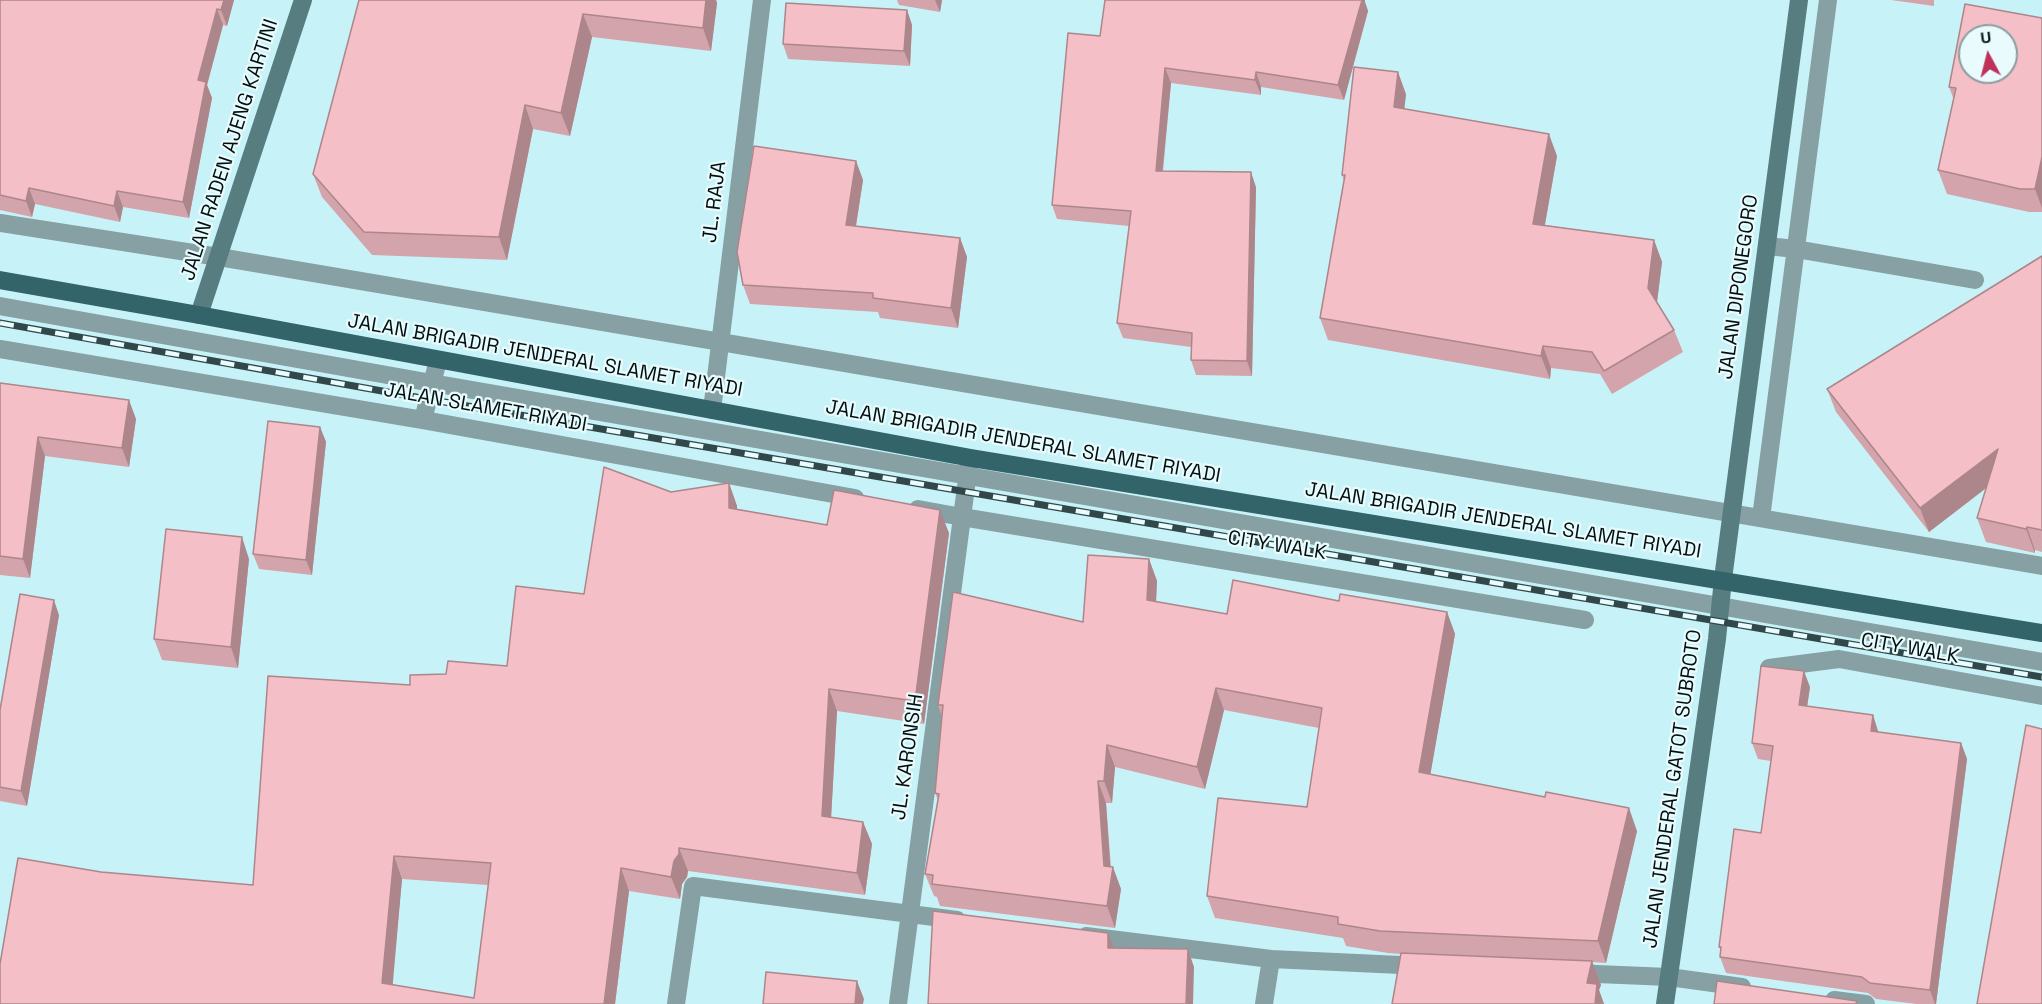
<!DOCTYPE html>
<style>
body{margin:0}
#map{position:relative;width:2042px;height:1004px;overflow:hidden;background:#c7f3f8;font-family:"Space Grotesk",sans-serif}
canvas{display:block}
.north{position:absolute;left:1958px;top:24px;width:60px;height:60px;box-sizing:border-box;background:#e9fbfc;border:2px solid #8c9d9e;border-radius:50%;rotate:353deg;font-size:16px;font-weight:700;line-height:24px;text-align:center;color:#010f10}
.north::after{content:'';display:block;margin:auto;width:21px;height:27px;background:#c0315a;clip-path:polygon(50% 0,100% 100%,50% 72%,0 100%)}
</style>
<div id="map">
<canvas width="2042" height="1004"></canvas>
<div class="north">U</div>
</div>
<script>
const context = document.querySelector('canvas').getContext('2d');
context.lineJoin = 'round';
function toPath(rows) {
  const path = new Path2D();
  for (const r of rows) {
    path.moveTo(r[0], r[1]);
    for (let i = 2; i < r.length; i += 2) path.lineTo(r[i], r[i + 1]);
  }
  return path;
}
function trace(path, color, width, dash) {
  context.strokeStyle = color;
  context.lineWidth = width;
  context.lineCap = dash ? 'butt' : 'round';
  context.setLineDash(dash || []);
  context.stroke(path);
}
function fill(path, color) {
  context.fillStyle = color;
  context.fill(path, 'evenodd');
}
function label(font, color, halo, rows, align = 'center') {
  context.font = font + ' "Space Grotesk",sans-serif';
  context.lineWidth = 4.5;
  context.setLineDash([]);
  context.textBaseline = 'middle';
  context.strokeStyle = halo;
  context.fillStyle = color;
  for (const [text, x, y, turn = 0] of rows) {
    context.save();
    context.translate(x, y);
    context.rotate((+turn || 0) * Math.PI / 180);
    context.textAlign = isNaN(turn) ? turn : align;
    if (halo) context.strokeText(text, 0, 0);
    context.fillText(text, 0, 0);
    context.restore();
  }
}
trace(toPath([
 [0,223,219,257,2042,566],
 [1767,246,1796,249,1975,280],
 [0,306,432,383,2042,662],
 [969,465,962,517,1585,620],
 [1761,518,1828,0],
 [1669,977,1742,987],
 [1834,1000,1866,1004]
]), '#87a0a3', 18);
trace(toPath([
 [0,349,423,420,855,498],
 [712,410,762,0],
 [423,420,438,360],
 [1769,668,1839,659,2042,696],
 [1086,936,1271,959,1422,966],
 [1573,973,1669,977],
 [676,1004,693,886,957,920],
 [898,1004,962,517,918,509],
 [1264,1004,1271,959]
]), '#87a0a3', 18);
trace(toPath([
 [199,315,303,0],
 [1665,1004,1717,639,1723,579,1799,0]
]), '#577d81', 18);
trace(toPath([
 [0,280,199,315,971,458,2042,633]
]), '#336469', 18);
const rail = toPath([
 [0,323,427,399,2042,677]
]);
trace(rail, '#314749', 7);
trace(rail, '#e9fbfc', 4.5, [14]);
fill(toPath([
 [0,0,234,0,227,26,223,25,207,85,212,98,189,218,123,207,120,222,35,204,32,217,0,210],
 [359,0,716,0,717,3,711,51,592,37,570,136,533,129,507,260,372,255,322,197,313,174],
 [897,0,942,0,940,12,899,5],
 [1891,0,1934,0,1934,6],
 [1365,2,1368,11,1344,100,1261,87,1261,95,1171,83,1163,172,1256,187,1252,376,1196,375,1191,360,1191,347,1123,338,1117,323,1129,226,1057,219,1052,205,1100,36],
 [907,10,912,25,910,66,788,59,783,44],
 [2042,18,2042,212,2029,212,1947,194,1938,170,1954,100,1949,87],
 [1406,94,1404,109,1557,156,1545,225,1654,240,1662,262,1657,302,1674,330,1683,352,1612,394,1600,374,1551,368,1550,379,1328,340,1320,318,1344,180,1342,175],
 [856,161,863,180,856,226,960,238,967,257,958,328,880,318,878,312,750,304,743,285],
 [2042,256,2042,552,2035,550,2035,553,1986,542,1977,518,1986,488,1929,532,1836,412,1827,389],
 [0,383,136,419,129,467,45,456,30,578,0,575],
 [320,427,326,442,312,575,259,569,253,554],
 [729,483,737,506,737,509,827,525,949,533,924,724,837,711,831,817,863,822,872,844,865,895,688,871,687,877,682,884,680,899,629,891,615,1004,0,1004,101,872,253,885,410,685,446,674,507,666,584,594,671,492],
 [402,879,488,885,474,998,392,985],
 [249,559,238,668,162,660,154,639],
 [1149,559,1157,581,1156,602,1227,614,1339,601,1447,612,1455,634,1430,774,1637,831,1606,963,1592,962,1601,985,1599,990,1604,1004,1392,1004,1401,954,1388,953,1346,946,1343,938,1215,918,1207,896,1307,807,1319,728,1224,710,1205,789,1115,767,1112,803,1106,803,1111,867,1121,889,1115,928,940,906,937,897,934,896,925,874,938,800,935,793,942,717,938,705,1083,622],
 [59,615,27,806,0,801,0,710],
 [1810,687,1807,706,1873,715,1878,732,1961,743,1967,759,1936,1004,1917,1004,1876,999,1868,993,1726,973,1720,957,1721,951,1719,947,1761,833,1771,761,1758,759,1752,743]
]), '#d3a4ab');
fill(toPath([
 [224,0,234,0,227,26,221,10],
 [706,0,716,0,717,3,711,51,703,28],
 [935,0,942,0,940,12],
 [1360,0,1365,0,1365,2,1368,11,1344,100,1338,85],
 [217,9,223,25,207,85,212,98,189,218,183,202,198,80],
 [907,10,912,25,910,66,904,51],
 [583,14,592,37,570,136,561,113],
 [1165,68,1171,83,1161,186,1156,171],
 [1256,72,1261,87,1261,95,1255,80],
 [1398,72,1406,94,1402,130,1394,107],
 [525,105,533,129,507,260,499,237],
 [1549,134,1557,156,1541,246,1533,224],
 [2042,157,2042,208,2035,189],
 [856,161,863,180,853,244,846,225],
 [1251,172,1256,187,1252,376,1247,361],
 [29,188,35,204,32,217,26,201],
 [117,191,123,207,120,222,114,206],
 [960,238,967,257,958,328,951,308],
 [1654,240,1662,262,1656,310,1648,288],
 [1543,346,1551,368,1550,379,1541,356],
 [129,400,136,419,129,467,122,448],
 [320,427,326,442,312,575,306,560],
 [38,437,45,456,30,578,23,559],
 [1998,449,2007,472,1929,532,1920,508],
 [729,483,737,506,738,531,729,508],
 [940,510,949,533,924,724,915,701],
 [2027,527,2035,550,2035,553,2026,529],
 [242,537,249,559,238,668,231,647],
 [1149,559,1157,581,1155,622,1147,600],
 [54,600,59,615,27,806,21,791],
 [1447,612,1455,634,1427,794,1419,772],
 [1804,671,1810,687,1805,721,1799,705],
 [1216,688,1224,710,1205,789,1197,767],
 [829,689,837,711,830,838,822,816],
 [1873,715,1878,731,1876,747,1871,731],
 [1961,743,1967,759,1936,1004,1935,1004,1930,990],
 [1107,745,1115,767,1112,803,1104,781],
 [1098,781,1106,803,1111,877,1113,867,1121,889,1115,928,1107,906],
 [1629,808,1637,831,1606,963,1598,941],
 [863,822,872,844,865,895,857,873],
 [679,848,688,871,687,877,682,884,680,899,671,877,674,861],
 [394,856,402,879,391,1004,382,983],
 [621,868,629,891,615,1004,604,1004],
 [1108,933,1115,951,1108,948],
 [1188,949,1194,967,1193,1004,1186,1004],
 [1592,961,1601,985,1599,990,1604,1004,1594,1004,1587,983],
 [857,981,864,999,863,1004,855,1004]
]), '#ac868b');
const building = toPath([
 [0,0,224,0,221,10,217,9,198,80,206,82,183,202,117,191,114,206,29,188,26,201,0,195,0,0],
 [359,0,706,0,703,28,583,14,561,113,525,105,499,237,364,232,313,174,359,0],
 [1105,0,1362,0,1338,85,1256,72,1255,80,1165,68,1156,171,1251,172,1247,361,1191,360,1192,333,1117,323,1131,211,1052,205,1068,33,1100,36,1105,0],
 [786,3,907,10,904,51,783,44,786,3],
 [1965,4,2042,18,2042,157,2035,189,2020,189,1938,170,1956,88,1949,87,1965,4],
 [1970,36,2006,36,2006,72,1970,72,1970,36],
 [1354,67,1398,72,1394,107,1549,134,1533,224,1654,240,1648,288,1674,330,1604,371,1592,352,1543,346,1541,356,1320,318,1345,175,1342,175,1354,67],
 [754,146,856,161,846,225,960,238,951,308,873,298,873,293,743,285,737,252,754,146],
 [2042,256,2042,530,2027,527,2026,529,1977,518,1998,449,1920,508,1827,389,2042,256],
 [0,383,129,400,122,448,38,437,23,559,0,556,0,383],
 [268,421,320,427,306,560,253,554,268,421],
 [604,467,671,492,729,483,729,508,827,525,834,490,940,510,915,701,829,689,822,816,863,822,857,873,679,848,679,854,674,861,671,877,621,868,604,1004,0,1004,0,964,18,858,101,872,253,885,268,676,410,685,410,675,446,674,448,661,507,666,516,586,584,594,604,467],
 [394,856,491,863,474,998,382,983,394,856],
 [166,529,242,537,231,647,154,639,166,529],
 [1088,555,1149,559,1147,600,1227,614,1233,580,1339,601,1340,594,1447,612,1419,772,1545,797,1546,792,1629,808,1598,941,1380,931,1338,924,1338,917,1207,896,1218,798,1307,807,1322,708,1216,688,1197,767,1107,745,1104,781,1098,781,1104,866,1113,867,1107,906,932,884,933,875,925,874,939,794,935,793,943,705,938,705,953,592,1083,622,1088,555],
 [20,594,54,600,21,791,0,787,0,710,20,594],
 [1761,666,1804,671,1799,705,1873,715,1871,731,1961,743,1930,990,1870,983,1862,977,1720,957,1721,947,1719,947,1734,829,1761,833,1773,746,1752,743,1761,666],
 [2026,725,2042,729,2042,1004,1977,1004,2026,725],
 [933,911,1108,933,1108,948,1188,949,1186,1004,928,1004,933,911],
 [1401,953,1592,961,1587,983,1597,984,1595,1004,1392,1004,1401,953],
 [766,972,857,981,855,1004,763,1004,766,972],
 [1717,981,1857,1001,1856,1004,1714,1004,1717,981]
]);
fill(building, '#f5bfc7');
trace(building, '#ac868b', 1.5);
label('20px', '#010f10', '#e9fbfc', [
 ["JALAN RADEN AJENG KARTINI",230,150,-72],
 ["JL. RAJA",715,202,-83],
 ["JALAN DIPONEGORO",1739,287,-82],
 ["JALAN BRIGADIR JENDERAL SLAMET RIYADI",545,356,10],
 ["JALAN SLAMET RIYADI",485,408,10],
 ["JALAN BRIGADIR JENDERAL SLAMET RIYADI",1023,442,10],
 ["JALAN BRIGADIR JENDERAL SLAMET RIYADI",1503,521,9],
 ["CITY WALK",1277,546,9],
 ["CITY WALK",1910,649,10],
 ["JL. KARONSIH",908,757,-82],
 ["JALAN JENDERAL GATOT SUBROTO",1673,789,-82]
]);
</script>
